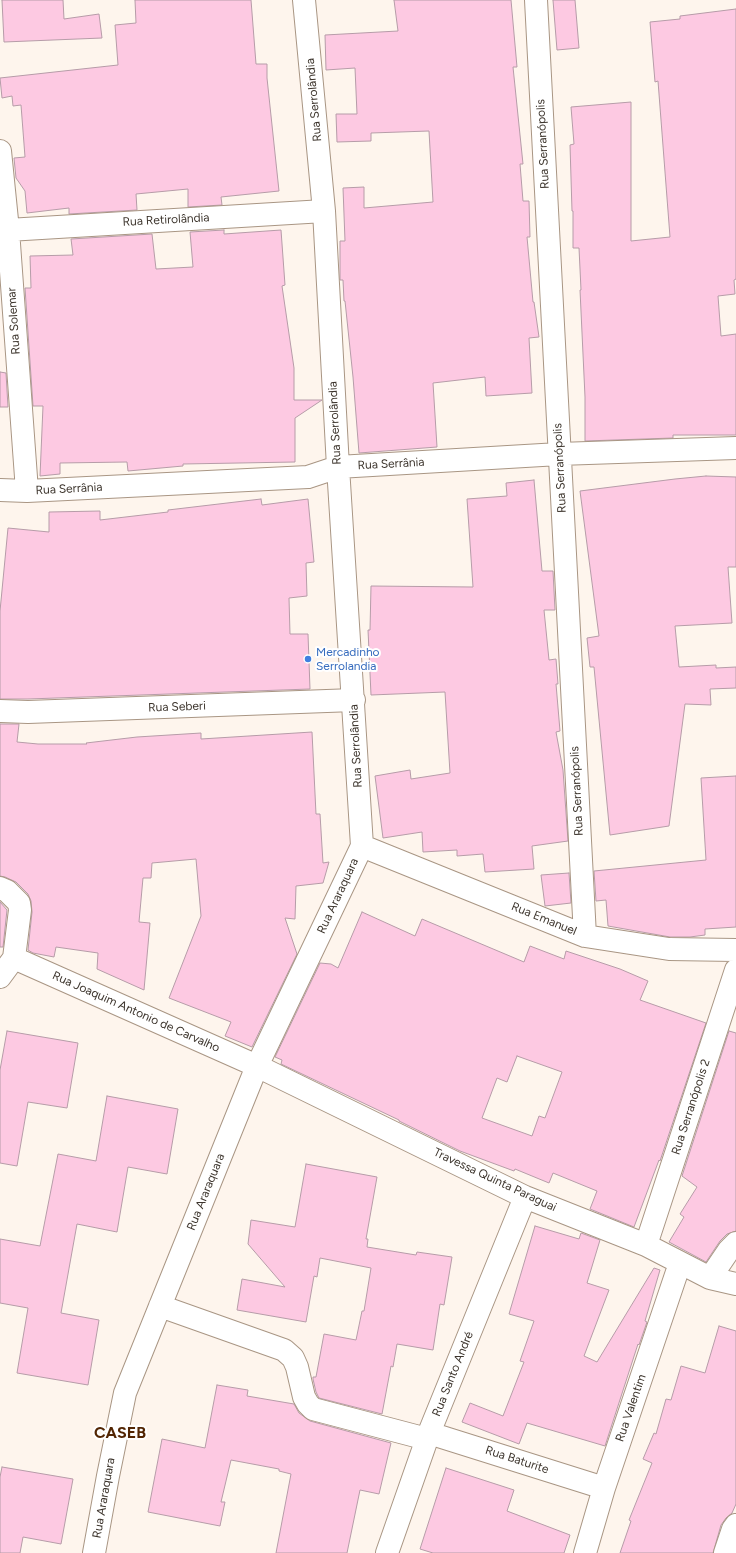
<!DOCTYPE html>
<meta charset="utf-8">
<style>
body{margin:0}
canvas{display:block;background:#fef5ed}
</style>
<canvas width="736" height="1553"></canvas>
<script>
const context = document.querySelector('canvas').getContext('2d');
context.lineJoin = 'round';
function fill(path, color) {
  context.fillStyle = color;
  context.fill(path, 'evenodd');
}
function toPath(rows) {
  const path = new Path2D();
  for (const r of rows) {
    path.moveTo(r[0], r[1]);
    for (let i = 2; i < r.length; i += 2) path.lineTo(r[i], r[i + 1]);
  }
  return path;
}
function trace(path, color, width, dash) {
  context.strokeStyle = color;
  context.lineWidth = width;
  context.lineCap = dash ? 'butt' : 'round';
  context.setLineDash(dash || []);
  context.stroke(path);
}
function label(font, color, halo, rows, align = 'center') {
  context.font = font + ' Figtree,sans-serif';
  context.lineWidth = 4;
  context.setLineDash([]);
  context.textBaseline = 'middle';
  context.strokeStyle = halo;
  context.fillStyle = color;
  for (const [text, x, y, turn = 0] of rows) {
    context.save();
    context.translate(x, y);
    context.rotate((+turn || 0) * Math.PI / 180);
    context.textAlign = isNaN(turn) ? turn : align;
    if (halo) context.strokeText(text, 0, 0);
    context.fillText(text, 0, 0);
    context.restore();
  }
}
const building = toPath([
 [2,0,63,0,64,19,99,14,102,38,4,42,2,0],
 [135,0,251,0,256,64,267,64,267,78,279,191,221,197,222,205,188,207,188,189,136,194,137,210,69,214,69,208,27,213,25,191,16,178,14,158,25,157,21,105,13,106,12,96,2,98,0,78,118,65,115,25,136,23,135,0],
 [394,0,511,0,517,67,513,67,523,164,520,164,523,201,529,201,530,237,527,237,533,302,534,302,539,337,529,338,532,393,486,396,485,377,433,383,437,447,359,453,353,377,345,301,344,301,343,280,340,280,340,241,345,241,343,188,364,187,364,208,433,202,429,131,371,133,371,141,337,142,336,114,357,114,355,68,326,70,325,35,398,31,394,0],
 [553,0,575,0,579,48,557,50,553,0],
 [736,9,736,279,734,280,735,294,718,296,721,336,736,334,736,435,673,435,673,438,585,441,585,397,580,290,581,290,579,248,573,248,573,211,572,211,570,145,574,144,571,107,631,102,631,241,670,237,658,81,655,82,650,22,680,19,680,16,736,9],
 [224,230,224,234,281,230,285,285,282,286,294,368,294,400,322,400,295,418,295,462,183,464,183,466,128,471,127,462,60,463,60,474,40,476,43,406,33,406,25,288,31,288,30,256,73,255,71,239,152,234,156,269,193,267,190,232,224,230],
 [0,372,6,373,8,407,0,407,0,372],
 [706,476,736,477,736,567,728,567,732,623,675,626,679,667,716,665,716,668,736,667,736,688,710,689,711,705,685,704,669,826,610,835,594,667,590,667,587,638,599,636,580,491,675,479,706,476],
 [534,480,542,571,553,571,555,610,544,610,549,660,556,659,558,684,556,684,560,731,556,732,563,770,568,841,532,846,534,869,485,872,483,854,457,856,457,850,423,852,422,832,383,838,375,776,410,770,411,779,450,773,445,692,371,695,368,630,370,630,371,586,473,587,467,499,507,496,506,483,534,480],
 [261,499,262,505,308,499,314,562,306,563,307,596,289,598,290,634,308,634,310,689,28,699,0,699,0,611,8,528,49,532,49,512,100,511,100,520,168,512,168,510,261,499],
 [0,724,19,724,17,742,38,744,87,744,86,743,137,737,201,733,201,739,312,732,316,814,320,814,323,863,329,862,323,883,296,886,295,919,285,918,297,954,252,1047,225,1036,231,1022,169,998,201,916,196,859,152,863,151,878,143,878,139,922,150,923,144,990,97,969,98,953,56,947,54,957,33,953,28,950,32,912,31,901,28,894,16,882,5,877,0,876,0,724],
 [736,776,736,927,705,929,705,935,690,937,670,937,608,926,606,900,596,901,594,871,706,860,701,778,736,776],
 [569,873,571,903,545,906,541,875,569,873],
 [0,902,7,910,3,947,0,947,0,902],
 [362,912,415,936,422,919,524,962,530,946,564,959,566,951,620,969,648,981,640,1000,706,1023,660,1161,659,1160,634,1227,590,1209,597,1191,553,1173,549,1183,515,1169,514,1171,460,1151,399,1121,399,1120,281,1064,282,1060,275,1057,320,963,331,964,338,968,362,912],
 [517,1056,562,1072,545,1118,539,1116,532,1136,482,1118,497,1078,507,1082,517,1056],
 [7,1031,78,1043,67,1108,28,1102,17,1166,0,1163,0,1070,7,1031],
 [729,1031,736,1033,736,1231,727,1234,720,1241,706,1262,669,1242,684,1217,680,1214,697,1187,682,1176,729,1031],
 [107,1096,178,1109,167,1174,128,1167,117,1232,77,1224,61,1313,99,1320,88,1385,17,1373,28,1308,0,1303,0,1239,40,1246,58,1154,96,1161,107,1096],
 [306,1164,377,1177,366,1239,368,1239,367,1247,416,1255,417,1252,452,1257,444,1305,440,1304,433,1350,397,1344,393,1367,391,1366,382,1414,319,1398,316,1392,313,1379,313,1377,316,1377,324,1334,356,1340,362,1311,364,1311,371,1268,320,1258,317,1277,314,1276,306,1322,237,1310,242,1279,285,1287,248,1244,251,1220,295,1227,306,1164],
 [535,1226,579,1239,581,1233,600,1240,587,1283,609,1290,584,1356,597,1362,654,1268,660,1270,645,1321,647,1322,639,1345,638,1344,605,1446,527,1423,519,1444,462,1422,470,1403,503,1416,524,1362,520,1361,534,1321,509,1314,535,1226],
 [719,1326,736,1331,736,1504,732,1513,726,1518,721,1525,713,1553,620,1553,631,1521,629,1520,652,1463,643,1459,654,1433,656,1434,666,1399,671,1400,681,1366,705,1373,719,1326],
 [217,1385,248,1390,247,1396,294,1404,299,1413,310,1421,391,1443,379,1494,360,1490,347,1553,276,1553,291,1474,279,1471,279,1469,231,1460,221,1502,225,1502,220,1526,148,1512,162,1439,205,1448,217,1385],
 [2,1467,73,1479,61,1544,23,1537,20,1553,0,1553,0,1477,2,1467],
 [446,1468,514,1490,507,1511,570,1535,564,1553,433,1553,420,1549,446,1468]
]);
fill(building, '#fdc9e2');
trace(building, '#b69ca8', 1);
const minor = toPath([
 [536,0,585,936],
 [0,151,8,230,27,491],
 [8,230,324,211],
 [0,490,27,491,308,477,338,467,559,454,736,448],
 [0,711,28,712,354,700],
 [362,846,585,936,669,949,736,950],
 [0,888,7,891,19,903,20,910,14,958],
 [0,977,14,958,257,1066,525,1197,646,1245,710,1278,736,1284],
 [646,1245,736,970],
 [710,1278,729,1250,736,1243],
 [160,1306,284,1350,293,1358,297,1367,304,1397,308,1404,313,1409,427,1439],
 [429,1433,604,1488],
 [94,1553,108,1476,125,1393,257,1066,362,846,338,467,324,211,304,0],
 [387,1553,429,1433,525,1197],
 [585,1553,604,1488,680,1263],
 [725,1553,733,1529,736,1525]
]);
trace(minor, '#a99684', 24);
trace(minor, '#fff', 22);
for (const [x, y, r, color] of [
 [308,659,4,"#3f7fe0"]
]) {
  const dot = new Path2D();
  dot.arc(x, y, r, 0, 2 * Math.PI);
  context.fillStyle = color;
  context.fill(dot);
  trace(dot, '#fff', 1.5);
}
label('12px', '#3d352d', '#fff', [
 ["Rua Serrolândia",314,100,-95],
 ["Rua Serranópolis",543,144,-93],
 ["Rua Retirolândia",166,220,-3],
 ["Rua Solemar",14,321,-94],
 ["Rua Serrolândia",335,423,-93],
 ["Rua Serrânia",391,464,-3],
 ["Rua Serranópolis",560,468,-93],
 ["Rua Serrânia",69,489,-3],
 ["Rua Seberi",177,707,-2],
 ["Rua Serrolândia",356,746,-93],
 ["Rua Serranópolis",577,791,-93],
 ["Rua Araraquara",338,896,-65],
 ["Rua Emanuel",544,919,22],
 ["Rua Joaquim Antonio de Carvalho",136,1012,24],
 ["Rua Serranópolis 2",691,1107,-72],
 ["Travessa Quinta Paraguai",495,1180,25],
 ["Rua Araraquara",206,1192,-68],
 ["Rua Santo André",453,1374,-68],
 ["Rua Valentim",631,1408,-71],
 ["Rua Baturite",517,1460,18],
 ["Rua Araraquara",104,1498,-80]
]);
label('12px', '#366cbe', '#fff', [
 ["Mercadinho",316,652],
 ["Serrolandia",316,666]
], 'left');
label('bold 16px', '#522503', '#fff', [
 ["CASEB",120,1433]
]);
</script>
